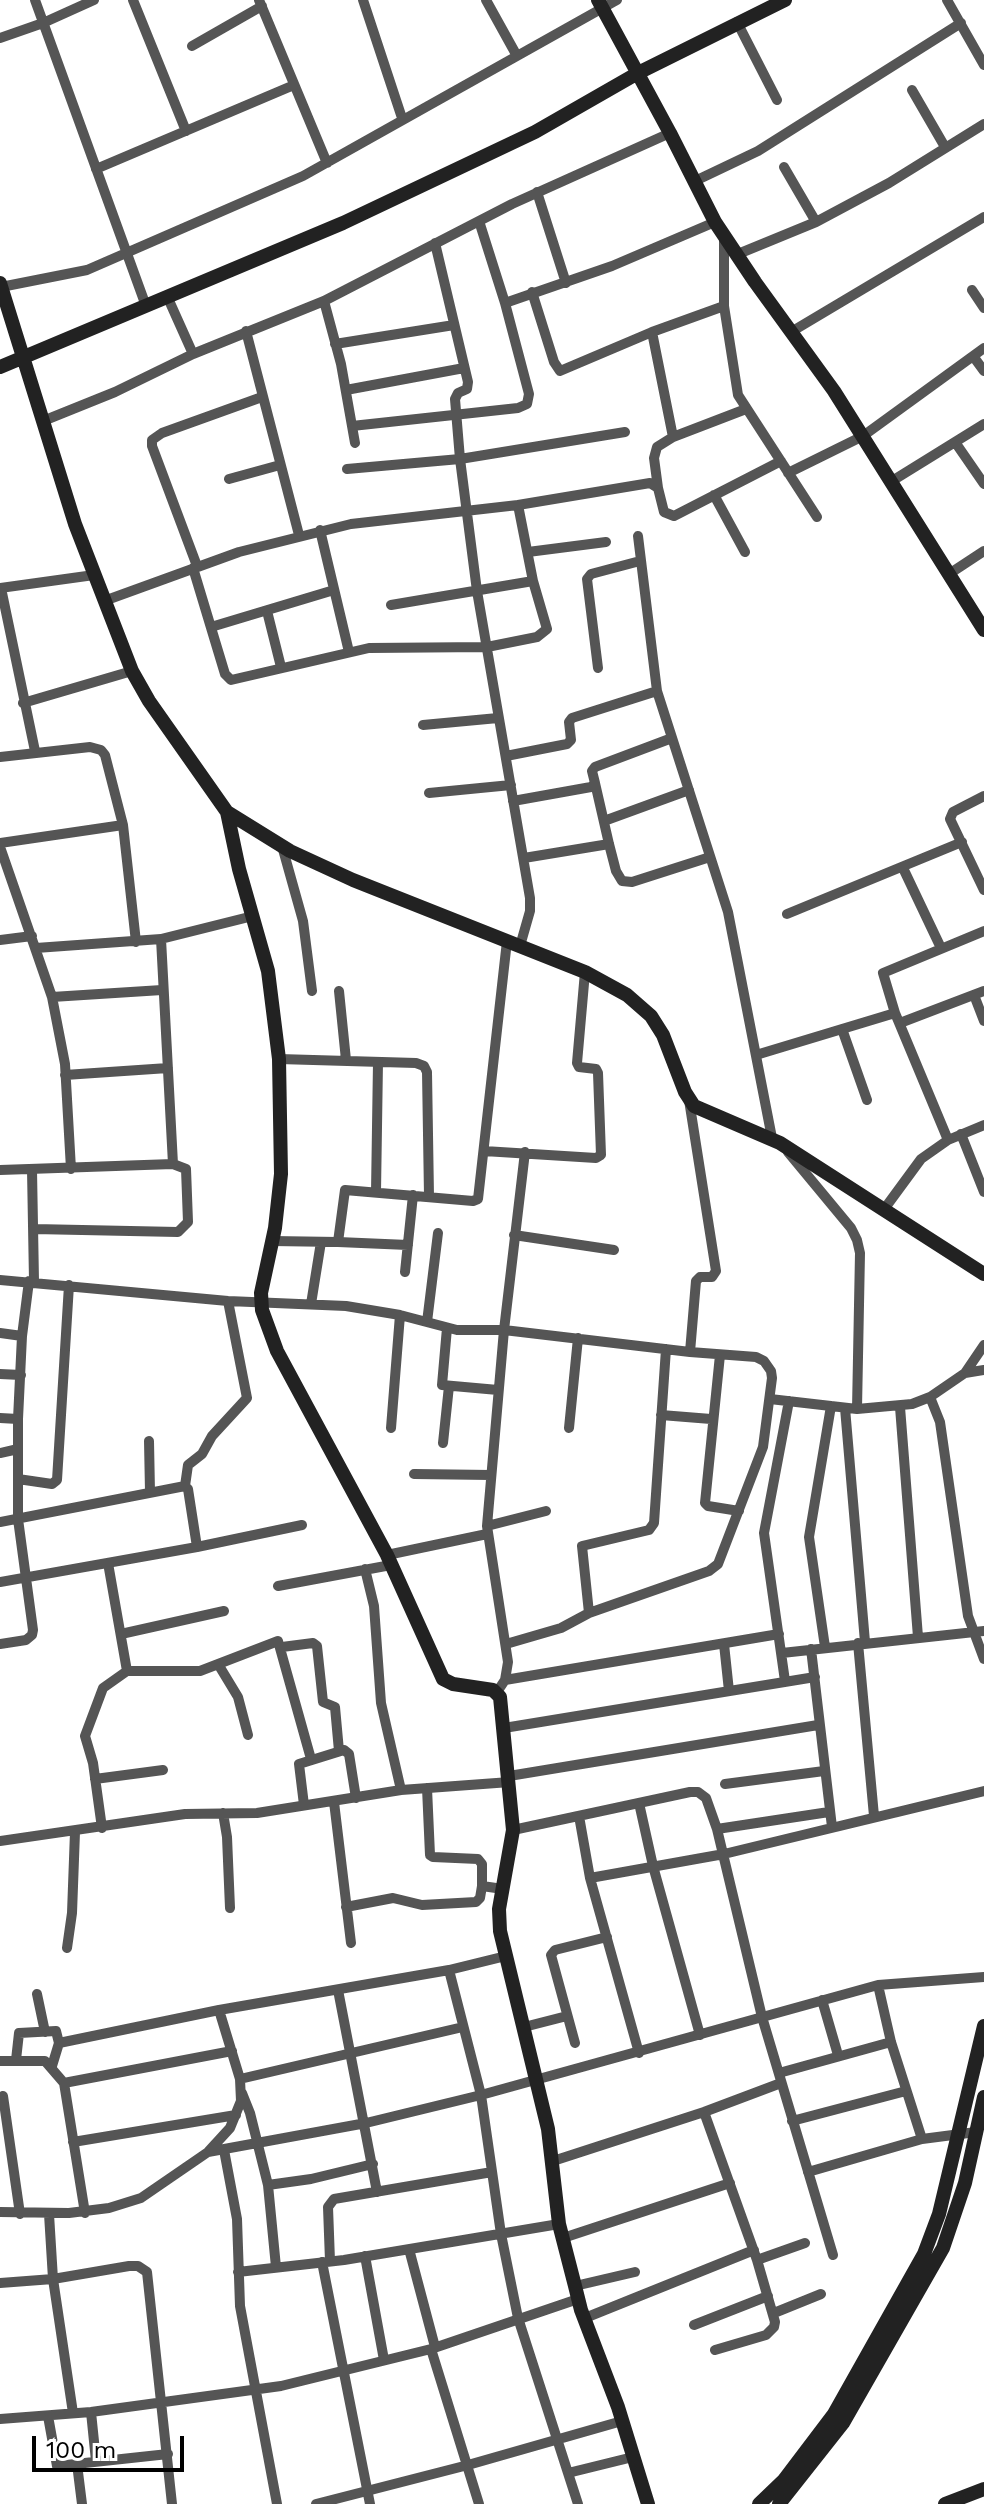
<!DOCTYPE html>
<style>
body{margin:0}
#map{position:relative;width:984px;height:2504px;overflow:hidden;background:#fff;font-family:"Work Sans",sans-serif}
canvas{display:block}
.scale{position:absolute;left:32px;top:2436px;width:152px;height:36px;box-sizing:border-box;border:4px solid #000;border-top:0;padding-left:10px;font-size:24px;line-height:28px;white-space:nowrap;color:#000;-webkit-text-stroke:6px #fff;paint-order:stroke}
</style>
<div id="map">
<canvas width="984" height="2504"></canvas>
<div class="scale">100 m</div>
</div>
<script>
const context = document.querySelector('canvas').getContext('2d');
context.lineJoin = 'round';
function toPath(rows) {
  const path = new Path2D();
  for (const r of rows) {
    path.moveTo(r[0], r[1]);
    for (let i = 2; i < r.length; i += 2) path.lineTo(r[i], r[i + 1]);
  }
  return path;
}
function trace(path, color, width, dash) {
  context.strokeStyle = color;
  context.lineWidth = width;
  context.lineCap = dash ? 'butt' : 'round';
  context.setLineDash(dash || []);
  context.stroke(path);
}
trace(toPath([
 [35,0,146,306],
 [133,0,186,131],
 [259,0,327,163],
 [363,0,402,118],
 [486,0,517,56],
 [947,0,984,65],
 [737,22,777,100],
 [0,38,43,23,94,0],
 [192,46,262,6],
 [912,90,945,147],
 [784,167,816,222],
 [96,169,294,85],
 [695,181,758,151,961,23],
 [537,192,566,283],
 [724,235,724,306,738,395,817,517],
 [435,243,468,382,467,389,458,393,455,399,460,459,477,591,530,898,530,911,520,946],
 [738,254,816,222,889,183,984,124],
 [1,287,87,270,303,176,617,0],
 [972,290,984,308],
 [532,292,554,362,560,371,652,332,724,306],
 [167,296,193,354],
 [324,301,341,364,355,443],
 [505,303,612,266,715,222],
 [246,331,299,535],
 [652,332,673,437],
 [791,332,984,217],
 [335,344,454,325],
 [973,356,984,371],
 [346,390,464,368],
 [43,421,115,392,193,354,324,301,512,204,670,133],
 [352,426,518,408,527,404,529,394,505,303,479,221],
 [955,442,984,484],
 [347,469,460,459,625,432],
 [788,473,863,436,984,348],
 [229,479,280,465],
 [892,481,984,424],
 [658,488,654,458,657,447,673,437,746,409],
 [714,495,745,552],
 [320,530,349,652],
 [638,536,657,691,728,912,772,1138],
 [528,552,606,542],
 [197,566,152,446,152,440,162,433,262,397],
 [193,568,225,674,231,680,369,648,487,647,537,637,547,629,533,581,518,505],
 [949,574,984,551],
 [0,588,94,575],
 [1,588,35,751],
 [104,601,239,552,351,524,518,505,650,483,658,488,664,512,674,516,781,461],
 [391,605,533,581],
 [267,611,281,667],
 [211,627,334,590],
 [598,668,587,579,591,574,640,561],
 [23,703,132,671],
 [423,725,498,718],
 [506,756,567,744,571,740,569,722,572,718,657,691],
 [0,757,90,747,101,750,105,755,123,825,136,942],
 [595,783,609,844,616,871,622,881,632,882,710,857],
 [429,793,511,785],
 [984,796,953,812,950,819,984,890],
 [513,801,591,787,595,783,592,771,595,767,672,738],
 [604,821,689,790],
 [0,843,123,825],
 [282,846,303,921,312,991],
 [0,847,52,997,65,1064,71,1169],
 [524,858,609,844],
 [903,868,941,948],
 [787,914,962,842],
 [161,939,173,1164],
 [0,940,32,936],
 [36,948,161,939,253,916],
 [339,991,346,1060],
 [974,995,984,1021],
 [52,997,162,990],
 [900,1023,984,991],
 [842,1029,867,1100],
 [756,1055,895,1013],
 [279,1059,416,1063,424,1066,427,1072,429,1196],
 [65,1075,168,1068],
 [689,1100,716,1271,712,1277,700,1277,696,1281,690,1352],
 [961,1134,984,1192],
 [948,1140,895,1013,883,973,984,931],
 [484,1151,596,1158,601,1155,598,1073,596,1069,579,1067,577,1063,585,972],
 [788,1152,851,1228,857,1240,860,1253,857,1409],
 [0,1170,173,1164,186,1169,188,1222,178,1232,34,1229],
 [32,1170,34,1281],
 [376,1192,378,1062],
 [885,1208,921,1159,948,1140,984,1125],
 [514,1235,614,1250],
 [272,1241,338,1242,345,1190,473,1201,478,1199,507,941],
 [338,1242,408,1245],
 [405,1272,413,1195],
 [0,1280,228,1301,346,1306,400,1315,457,1330,504,1330,690,1352,756,1357,764,1361,771,1371,772,1378,763,1447,718,1564,709,1571,589,1613,561,1628,506,1644],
 [311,1304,321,1242],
 [427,1322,438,1233],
 [447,1328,442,1385,498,1390],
 [0,1333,22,1336],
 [720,1355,705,1503,708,1506,739,1511],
 [965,1373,984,1370],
 [0,1374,21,1375],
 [930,1397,940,1422,968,1616,984,1659],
 [770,1399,857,1409,912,1404,930,1397,965,1373,984,1345],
 [900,1407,918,1637],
 [845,1408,865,1642],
 [661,1415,711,1419],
 [0,1418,18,1419],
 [391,1428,400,1315],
 [569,1428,578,1338],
 [149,1441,150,1492],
 [443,1443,449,1386],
 [0,1453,18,1449],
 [414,1474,491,1475],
 [18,1479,52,1484,57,1480,69,1285],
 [185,1486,188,1465,202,1454,212,1436,247,1398,228,1301],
 [0,1522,185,1486,188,1489,197,1547],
 [487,1526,546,1511],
 [387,1555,487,1534],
 [108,1563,127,1671],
 [365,1569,374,1606,381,1703,401,1790],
 [0,1582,197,1547,302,1525],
 [278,1586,391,1565],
 [589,1613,582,1546,649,1530,654,1523,666,1349],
 [121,1634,224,1611],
 [858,1643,874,1816],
 [0,1644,26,1640,32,1635,33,1630,18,1519,18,1419,22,1336,29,1281],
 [724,1644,729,1691],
 [282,1647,313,1643,317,1646,323,1702,335,1707,339,1751],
 [825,1647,809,1537,831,1406],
 [811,1649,832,1827],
 [782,1653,984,1631],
 [218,1664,238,1697,248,1735],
 [505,1680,779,1634],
 [785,1681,764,1533,789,1401],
 [497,1692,505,1680,508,1662,487,1526,504,1330,525,1152],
 [504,1728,815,1677],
 [509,1776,818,1725],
 [95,1779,163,1770],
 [725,1784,824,1771],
 [427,1788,430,1855,433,1857,478,1859,482,1864,482,1886],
 [334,1802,351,1943],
 [639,1803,653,1866,700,2035],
 [304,1805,299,1764,344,1750,349,1754,356,1798],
 [223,1813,227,1837,230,1908],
 [579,1816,590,1878,639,2053],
 [102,1828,93,1763,85,1736,103,1688,127,1671,200,1671,278,1641,311,1759],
 [717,1829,829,1812],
 [513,1830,690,1792,698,1792,706,1798,717,1829,762,2017,833,2255],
 [0,1841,185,1814,257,1813,401,1790,510,1782],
 [590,1878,724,1854,984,1791],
 [346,1907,393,1898,422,1905,476,1902,480,1898,482,1886,503,1889],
 [67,1948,72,1913,75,1832],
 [449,1970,481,2095,501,2234,518,2318,578,2504],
 [878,1985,891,2042,922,2139],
 [338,1990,377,2192],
 [37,1994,45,2032],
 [822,2000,838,2055],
 [524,2027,567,2016],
 [575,2043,551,1955,555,1950,607,1937],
 [16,2060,19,2033,56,2031,59,2043,219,2010,449,1970,506,1956],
 [0,2061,45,2061,64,2083,85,2213],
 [52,2066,59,2043],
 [779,2073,891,2042],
 [240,2079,463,2027],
 [64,2083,232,2051],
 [242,2093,250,2113,268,2185,276,2267],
 [3,2096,20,2214],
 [704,2112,757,2260,775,2322,774,2327,766,2335,715,2350],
 [792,2121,906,2091],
 [73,2142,236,2115],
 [224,2150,237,2219,240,2306,277,2504],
 [208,2152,366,2123,481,2095,878,1985,984,1977],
 [553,2161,704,2112,781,2083],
 [808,2172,922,2139,976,2132],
 [268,2185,311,2179,373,2164],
 [0,2212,69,2213,109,2208,141,2198,208,2152,230,2128,241,2101,240,2079,219,2010],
 [49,2214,53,2279,73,2413],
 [563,2238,730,2183],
 [409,2249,435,2347],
 [365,2256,384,2360],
 [757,2260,805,2243],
 [330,2261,328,2207,334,2199,492,2172],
 [322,2262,370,2504],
 [238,2272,344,2260,559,2224],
 [0,2283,53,2279,129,2266,138,2266,147,2272,172,2504],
 [575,2286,635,2272],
 [774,2313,821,2294],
 [585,2318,754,2250],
 [694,2325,768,2296],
 [431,2349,479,2504],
 [91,2412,96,2461],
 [48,2416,57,2466,168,2454],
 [0,2419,91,2412,281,2386,431,2349,578,2299],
 [77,2464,82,2504],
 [568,2473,633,2457],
 [316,2504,468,2465,622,2421]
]), '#555', 10);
trace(toPath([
 [598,0,670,133,715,222,755,282,834,391,984,630],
 [0,283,75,524,132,671,149,701,227,812,290,851,353,880,585,972,627,995,651,1016,663,1035,685,1092,694,1106,780,1143,984,1274],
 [0,367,343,223,535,132,638,73,785,0],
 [227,812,239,869,268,971,279,1059,281,1174,275,1228,261,1293,262,1310,277,1351,387,1555,443,1679,453,1684,493,1690,500,1697,513,1830,499,1909,500,1931,548,2129,559,2224,575,2286,581,2310,618,2407,648,2504],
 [759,2504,784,2480,834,2414,924,2254,939,2214,984,2026],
 [779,2504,843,2423,943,2248,965,2183,984,2097],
 [945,2504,984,2489]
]), '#222', 14);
</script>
